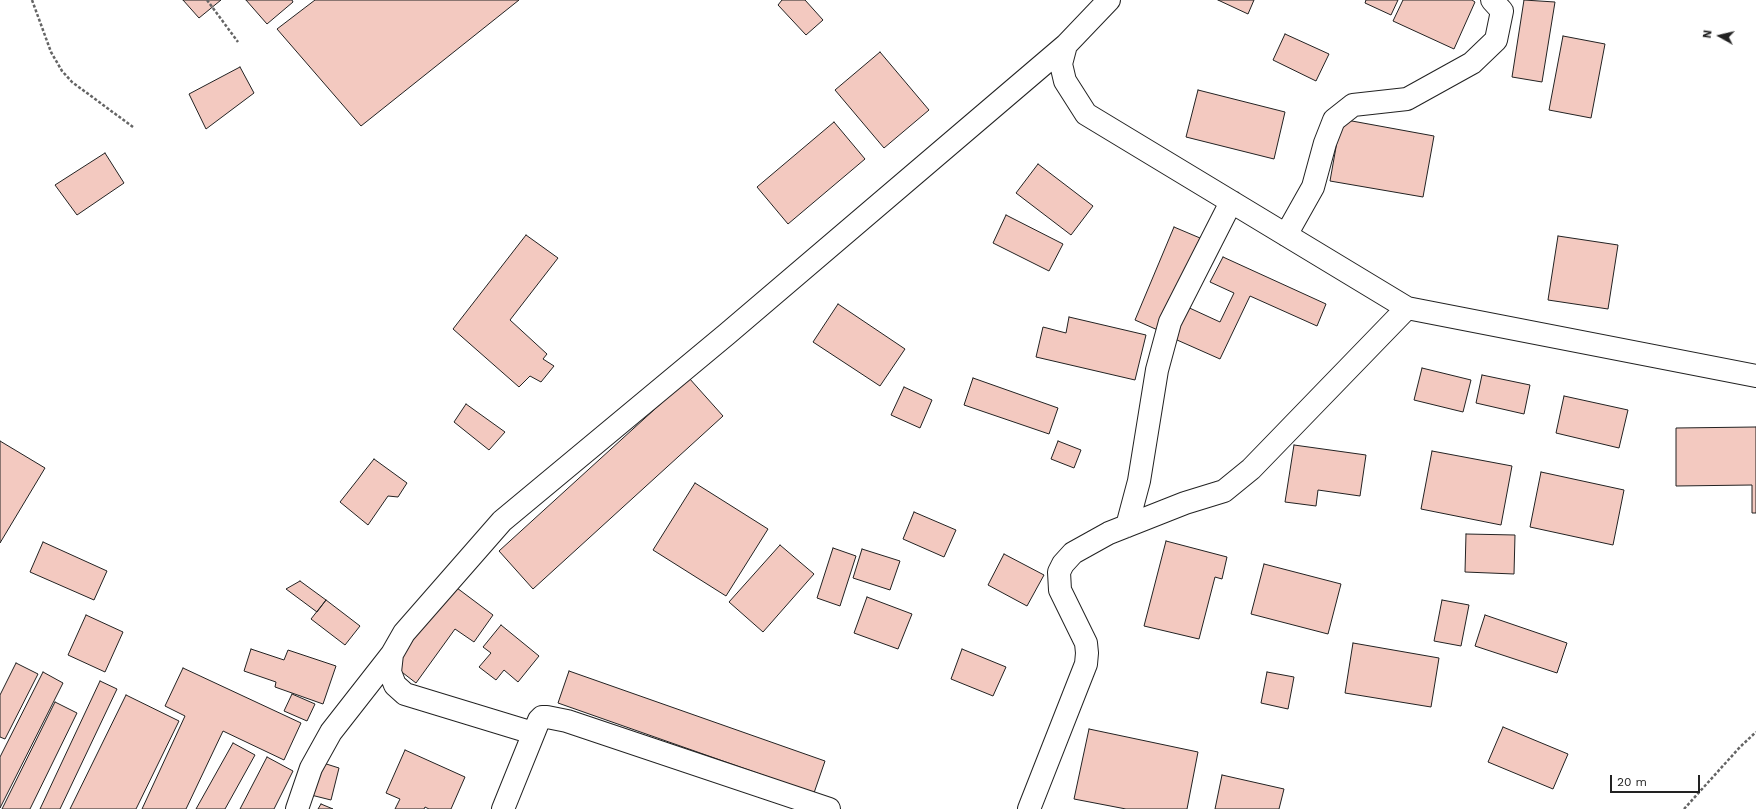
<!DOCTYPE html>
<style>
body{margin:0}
#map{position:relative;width:1756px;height:809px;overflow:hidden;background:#fff;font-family:"Work Sans",sans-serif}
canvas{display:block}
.north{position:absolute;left:1700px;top:16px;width:40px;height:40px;-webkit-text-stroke:3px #fff;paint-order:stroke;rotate:278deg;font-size:11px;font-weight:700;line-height:16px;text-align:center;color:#222}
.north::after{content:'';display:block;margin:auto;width:14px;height:18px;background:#222;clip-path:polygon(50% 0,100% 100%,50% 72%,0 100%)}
.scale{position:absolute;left:1610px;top:775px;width:90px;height:18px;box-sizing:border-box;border:2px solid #222;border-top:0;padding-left:5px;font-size:12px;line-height:14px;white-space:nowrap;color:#222;-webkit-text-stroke:3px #fff;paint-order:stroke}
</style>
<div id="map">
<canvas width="1756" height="809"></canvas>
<div class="north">N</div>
<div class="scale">20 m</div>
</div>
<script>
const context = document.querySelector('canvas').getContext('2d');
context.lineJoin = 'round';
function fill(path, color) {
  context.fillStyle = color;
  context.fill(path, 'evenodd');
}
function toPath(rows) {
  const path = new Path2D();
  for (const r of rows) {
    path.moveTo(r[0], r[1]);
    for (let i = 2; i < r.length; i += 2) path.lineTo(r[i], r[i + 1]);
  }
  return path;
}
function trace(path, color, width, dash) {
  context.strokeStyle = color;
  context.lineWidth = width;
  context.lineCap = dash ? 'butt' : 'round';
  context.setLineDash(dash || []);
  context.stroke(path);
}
const building = toPath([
 [183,0,221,0,199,18,183,0],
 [246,0,292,0,293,2,267,24,246,0],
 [315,0,519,0,361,126,277,29,315,0],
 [782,0,805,0,823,20,806,35,778,5,782,0],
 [1218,0,1254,0,1248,14,1218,0],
 [1366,0,1398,0,1391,15,1365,3,1366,0],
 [1403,0,1472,0,1475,2,1454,49,1393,21,1403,0],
 [1524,0,1555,2,1542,82,1512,77,1524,0],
 [1285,34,1329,54,1316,81,1273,60,1285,34],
 [1563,36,1605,44,1591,118,1549,110,1563,36],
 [880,52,929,110,884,148,835,90,880,52],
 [240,67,254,93,206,129,189,94,240,67],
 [1198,90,1285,112,1274,159,1186,137,1198,90],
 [1341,119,1434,136,1423,197,1330,181,1341,119],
 [834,122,865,159,788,224,757,187,834,122],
 [105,153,124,183,77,215,55,185,105,153],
 [1038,164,1093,206,1071,235,1016,193,1038,164],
 [1006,215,1063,244,1049,271,993,243,1006,215],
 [1174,227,1200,238,1160,331,1135,320,1174,227],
 [526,235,558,258,510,320,547,354,543,359,554,366,541,382,530,376,519,387,453,329,526,235],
 [1558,236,1618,245,1608,309,1548,300,1558,236],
 [1223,257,1326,304,1317,326,1250,296,1220,359,1168,336,1183,305,1220,322,1234,293,1210,282,1223,257],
 [838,304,905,349,880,386,813,342,838,304],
 [1069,317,1146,335,1135,380,1036,357,1043,327,1066,333,1069,317],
 [1422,368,1471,380,1463,412,1414,400,1422,368],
 [1482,375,1530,385,1524,414,1476,403,1482,375],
 [689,378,723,416,533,589,499,551,689,378],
 [973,378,1058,408,1049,434,964,405,973,378],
 [904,387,932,400,920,428,891,415,904,387],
 [1564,396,1628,410,1619,448,1556,433,1564,396],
 [466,404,505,432,489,450,454,422,466,404],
 [1756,427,1756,513,1752,513,1752,485,1676,486,1676,428,1756,427],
 [0,441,45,468,0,543,0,441],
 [1058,441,1081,450,1074,468,1051,459,1058,441],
 [1294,445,1366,455,1360,496,1318,490,1316,506,1285,502,1294,445],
 [1432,451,1512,466,1501,525,1421,509,1432,451],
 [374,459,407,483,398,497,388,496,368,525,340,502,374,459],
 [1541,472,1624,490,1613,545,1530,527,1541,472],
 [695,483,768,529,726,596,653,550,695,483],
 [914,512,956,530,944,557,903,539,914,512],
 [1466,534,1515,535,1514,574,1465,572,1466,534],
 [1166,541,1227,557,1222,579,1215,577,1199,639,1144,626,1166,541],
 [43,542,107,571,94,600,30,572,43,542],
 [780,545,814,574,763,632,729,602,780,545],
 [833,548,856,556,840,606,817,598,833,548],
 [862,549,900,561,890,590,853,578,862,549],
 [1004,554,1044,575,1027,606,988,585,1004,554],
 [1264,564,1341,584,1328,634,1251,614,1264,564],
 [300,581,326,600,317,612,286,589,300,581],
 [453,585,493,615,474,642,455,629,416,683,394,666,453,585],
 [867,597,912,614,898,649,854,633,867,597],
 [326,600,360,626,345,645,311,619,326,600],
 [1442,600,1469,605,1461,646,1434,641,1442,600],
 [86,615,123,632,105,672,68,655,86,615],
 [1485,615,1567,643,1557,673,1475,646,1485,615],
 [501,625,539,656,518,682,504,670,496,680,479,667,491,653,483,647,501,625],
 [1353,643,1439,658,1431,707,1345,693,1353,643],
 [251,649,284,660,288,650,336,666,323,704,275,687,276,682,244,671,251,649],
 [962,649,1006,667,993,696,951,679,962,649],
 [16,663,38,674,5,739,0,737,0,695,16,663],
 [183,668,301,723,284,760,223,731,186,809,142,809,185,716,165,706,183,668],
 [569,671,825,761,814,793,558,703,569,671],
 [43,672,63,683,0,808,0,757,43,672],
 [1267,672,1294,677,1288,709,1261,703,1267,672],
 [100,681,117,689,60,809,40,809,100,681],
 [292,694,315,704,307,721,284,711,292,694],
 [126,695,179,721,136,809,70,809,126,695],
 [55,702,77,713,30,809,2,809,55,702],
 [1503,727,1568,754,1553,789,1488,762,1503,727],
 [1089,729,1198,752,1187,809,1126,809,1074,799,1089,729],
 [233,743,255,755,225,809,196,809,233,743],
 [405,750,465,777,451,809,429,809,425,807,424,809,395,809,400,799,386,793,405,750],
 [267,757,293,771,274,809,240,809,267,757],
 [320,762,339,768,331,800,311,795,320,762],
 [1222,775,1284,789,1279,809,1215,809,1222,775],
 [321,804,333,809,318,809,321,804]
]);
fill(building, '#f3c9c0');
trace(building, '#222', 1);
const street = toPath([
 [1109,0,1066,45,1061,64,1065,81,1086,114,1407,308,1756,376],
 [1286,235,1313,187,1325,143,1334,120,1353,105,1407,99,1472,63,1496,40,1502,11,1492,0],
 [1127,526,1139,481,1157,370,1170,322,1227,210,1232,202],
 [533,733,405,694,395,685,390,672,392,654,404,633,502,521,727,334,1066,45],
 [297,809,311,768,331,732,392,654],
 [503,809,539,720,542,717,547,717,567,721,829,809],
 [1029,809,1086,664,1087,653,1086,643,1060,590,1059,572,1063,564,1073,553,1109,533,1185,503,1224,491,1251,469,1407,308]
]);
trace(street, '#222', 24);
trace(toPath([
 [32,0,51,52,62,71,72,82,133,127],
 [207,0,238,42],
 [1684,809,1740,747,1756,732]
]), '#646464', 2.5, [3, 2]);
trace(street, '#fff', 22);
</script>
